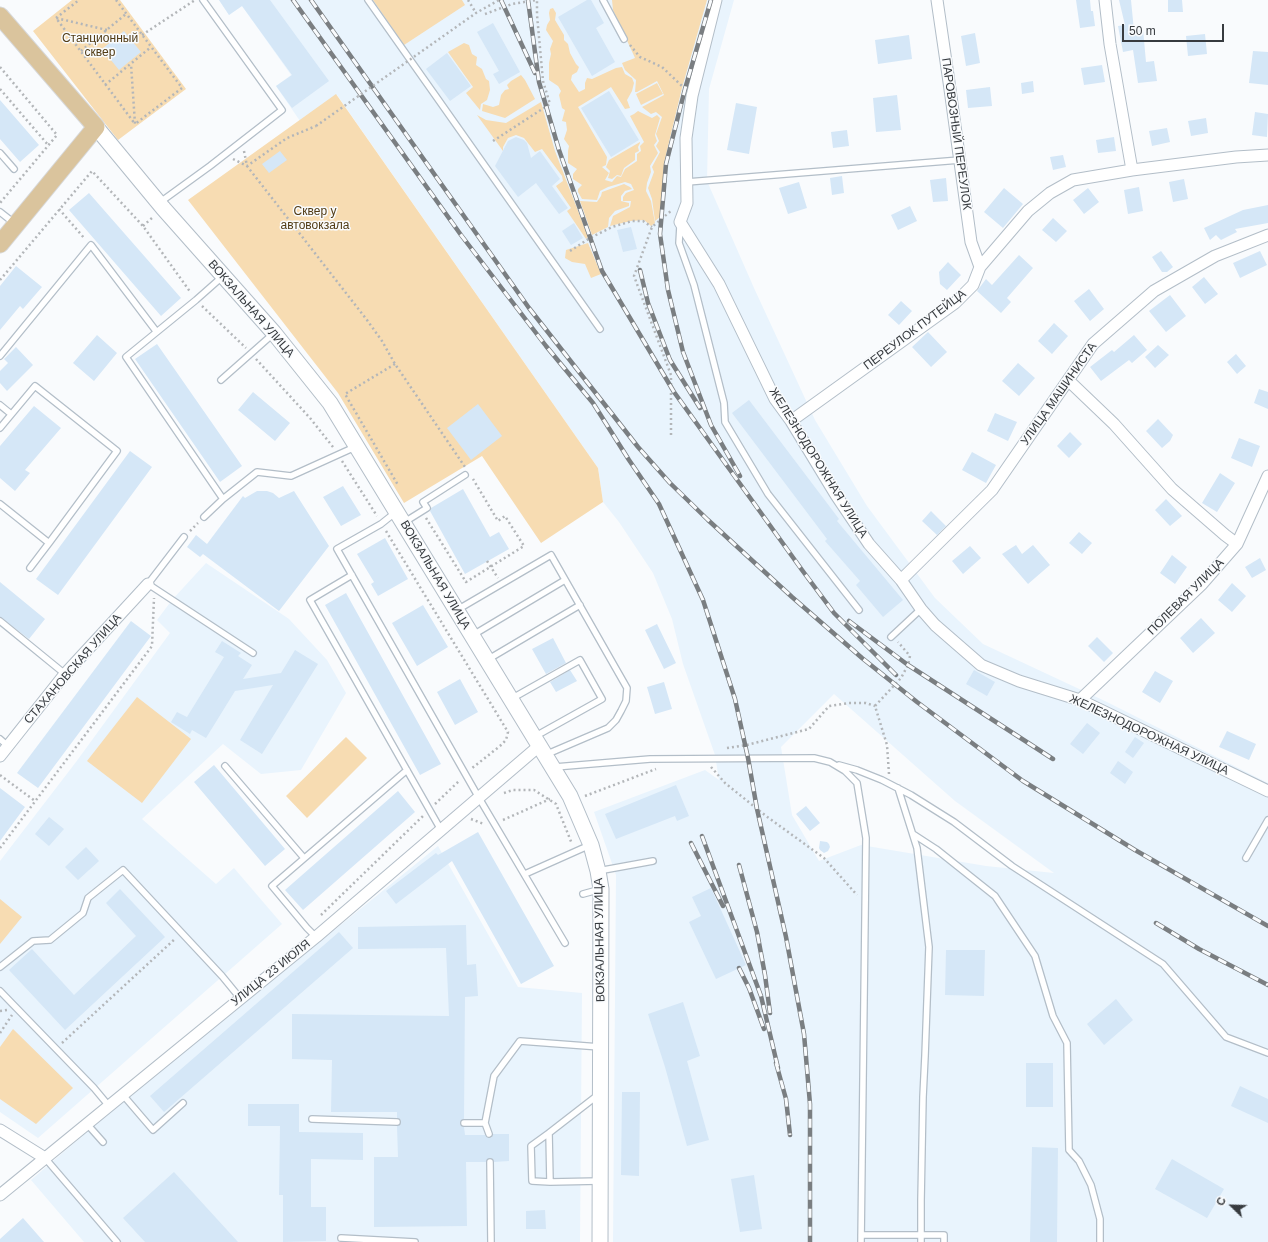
<!DOCTYPE html>
<meta charset="utf-8">
<style>
body{margin:0}
#map{position:relative;width:1268px;height:1242px;overflow:hidden;background:#f9fbfd;font-family:Helvetica,sans-serif}
canvas{display:block}
.north{position:absolute;left:1212px;top:1186px;width:40px;height:40px;-webkit-text-stroke:3px #f9fbfd;paint-order:stroke;rotate:293deg;font-size:11px;font-weight:700;line-height:16px;text-align:center;color:#373b3f}
.north::after{content:'';display:block;margin:auto;width:14px;height:18px;background:#373b3f;clip-path:polygon(50% 0,100% 100%,50% 72%,0 100%)}
.scale{position:absolute;left:1122px;top:24px;width:102px;height:18px;box-sizing:border-box;border:2px solid #373b3f;border-top:0;padding-left:5px;font-size:12px;line-height:14px;white-space:nowrap;color:#373b3f;-webkit-text-stroke:3px #f9fbfd;paint-order:stroke}
</style>
<div id="map">
<canvas width="1268" height="1242"></canvas>
<div class="north">С</div>
<div class="scale">50 m</div>
</div>
<script>
const context = document.querySelector('canvas').getContext('2d');
context.lineJoin = 'round';
function fill(path, color) {
  context.fillStyle = color;
  context.fill(path, 'evenodd');
}
function toPath(rows) {
  const path = new Path2D();
  for (const r of rows) {
    path.moveTo(r[0], r[1]);
    for (let i = 2; i < r.length; i += 2) path.lineTo(r[i], r[i + 1]);
  }
  return path;
}
function trace(path, color, width, dash) {
  context.strokeStyle = color;
  context.lineWidth = width;
  context.lineCap = dash ? 'butt' : 'round';
  context.setLineDash(dash || []);
  context.stroke(path);
}
function label(font, color, halo, rows, align = 'center') {
  context.font = font + ' Helvetica,sans-serif';
  context.lineWidth = 3;
  context.setLineDash([]);
  context.textBaseline = 'middle';
  context.strokeStyle = halo;
  context.fillStyle = color;
  for (const [text, x, y, turn = 0] of rows) {
    context.save();
    context.translate(x, y);
    context.rotate((+turn || 0) * Math.PI / 180);
    context.textAlign = isNaN(turn) ? turn : align;
    if (halo) context.strokeText(text, 0, 0);
    context.fillText(text, 0, 0);
    context.restore();
  }
}
fill(toPath([
 [219,0,734,0,709,89,707,181,754,288,815,420,867,506,935,598,983,644,1107,702,1268,783,1268,1242,613,1242,616,875,594,812,705,770,719,780,715,755,683,664,672,619,653,573,619,522,603,502,598,468,337,95,300,121,276,86,291,75,242,6,229,15],
 [834,694,955,801,1054,873,986,866,861,845,819,861,792,815,781,747],
 [206,563,289,619,327,660,346,693,301,770,261,774,223,744,142,819,216,884,234,868,282,924,38,1138,0,1112,0,861,76,762,170,633,157,620,172,600],
 [438,846,518,987,582,993,580,1242,84,1242,31,1180,116,1107]
]), '#e9f4fd');
fill(toPath([
 [72,0,120,0,186,89,118,140,33,31],
 [373,0,462,0,465,5,404,45],
 [612,0,707,0,682,88,664,163,660,217,655,221,652,199,648,188,654,172,652,167,660,152,656,146,659,141,656,134,662,117,656,112,651,114,642,107,664,95,657,81,637,92,635,92,636,80,625,70,622,63,635,58,613,10],
 [553,8,556,13,555,20,564,35,564,40,568,44,570,53,576,64,579,67,577,72,572,75,571,80,579,92,585,89,585,83,587,78,592,79,616,68,622,67,625,74,632,78,634,83,632,91,627,100,630,108,625,109,611,87,578,107,607,157,606,165,602,167,609,173,605,180,612,182,617,176,621,177,625,169,637,161,637,154,641,151,640,146,644,142,630,116,634,114,638,111,652,118,657,115,660,118,655,135,657,141,654,145,658,153,650,166,651,172,647,183,646,191,651,201,655,223,651,226,644,220,631,221,610,226,613,216,630,207,631,201,623,201,623,197,626,193,634,190,631,184,625,182,608,187,600,191,597,200,582,199,578,192,578,189,582,185,573,179,573,174,577,169,568,163,568,151,569,146,564,139,567,130,566,122,562,121,565,110,562,108,559,95,561,91,558,86,549,80,549,63,551,54,550,49,553,41,546,30,547,25,550,20,549,13,550,9],
 [464,43,469,45,472,54,477,57,476,65,482,69,486,79,489,81,490,90,487,100,481,104,480,110,466,93,473,87,448,52],
 [521,75,525,80,535,99,505,118,482,111,483,104,493,107,499,105,501,95,505,90,509,89,507,85,511,81],
 [657,83,663,94,641,105,636,94],
 [336,94,598,468,603,502,541,543,482,456,404,503,338,393,188,200],
 [541,102,555,151,588,237,586,239,567,211,571,208,556,186,563,181,562,176,542,149,535,152,524,138,516,135,508,138,503,147,503,151,477,115,486,120,506,123],
 [640,142,640,143,638,147,639,151,635,153,635,160,624,168,621,176,617,175,612,179,608,178,610,171,606,167,609,160],
 [624,184,630,187,632,189,625,191,621,196,621,201,629,203,629,206,615,211,609,218,608,227,592,235,580,201,597,202,601,196,602,192],
 [588,243,601,274,591,278,585,264,572,262,565,258,566,250],
 [137,697,191,739,142,803,87,761],
 [346,737,367,758,307,818,286,796],
 [0,899,22,917,0,944],
 [13,1029,73,1088,36,1124,0,1099,0,1047]
]), '#f7dcb2');
fill(toPath([
 [219,0,270,0,329,81,292,108,276,86,292,75,242,6,229,15],
 [587,0,591,0,604,23,596,28,615,62,592,76,558,17],
 [1076,0,1090,0,1091,11,1093,11,1095,26,1080,28],
 [1119,0,1131,0,1134,31,1143,29,1146,62,1154,61,1157,81,1138,83,1133,50,1123,52,1118,26,1125,25],
 [1168,0,1182,0,1183,12,1168,12],
 [493,23,520,72,499,84,493,74,499,71,477,32],
 [124,31,141,52,119,70,102,49],
 [975,33,980,63,966,66,961,36],
 [1205,34,1207,54,1188,56,1186,36],
 [909,35,912,59,878,64,875,40],
 [1253,51,1268,52,1268,85,1249,83],
 [447,53,471,86,450,101,426,69],
 [1102,65,1105,82,1084,85,1081,68],
 [1033,81,1034,92,1022,94,1021,83],
 [990,87,992,106,968,108,966,90],
 [609,91,639,140,611,157,581,108],
 [897,95,901,130,876,132,873,98],
 [0,100,39,145,20,162,0,139],
 [736,103,757,107,749,154,727,150],
 [1255,112,1268,114,1267,137,1252,135],
 [1206,118,1208,133,1191,136,1188,121],
 [1167,128,1170,142,1152,146,1149,131],
 [847,130,849,146,833,148,831,132],
 [516,137,524,140,527,143,531,158,540,151,560,179,552,186,568,208,559,214,536,183,518,197,495,166,508,141],
 [1114,137,1116,151,1098,153,1096,140],
 [280,151,287,160,269,173,262,164],
 [1063,155,1066,167,1053,170,1050,157],
 [842,176,844,193,832,195,830,178],
 [946,178,948,201,933,202,930,180],
 [1184,179,1188,199,1173,202,1169,182],
 [799,182,807,208,788,214,779,188],
 [1139,187,1143,211,1128,214,1124,190],
 [1004,188,1023,204,1003,228,984,212],
 [1088,188,1099,202,1084,214,1073,200],
 [89,193,181,298,161,316,69,210],
 [1268,205,1268,223,1235,229,1237,232,1221,240,1216,235,1210,240,1204,228,1243,210],
 [910,206,917,221,898,230,891,215],
 [1053,218,1067,231,1056,242,1042,230],
 [574,223,583,238,571,245,562,231],
 [631,227,637,249,623,252,617,230],
 [1161,251,1173,267,1167,272,1162,272,1152,257],
 [1260,251,1267,265,1240,278,1233,263],
 [1019,255,1033,268,1007,298,1011,302,1001,313,977,291,986,279,992,285],
 [948,262,961,275,947,290,940,284,939,272],
 [16,266,42,287,23,309,20,306,0,330,0,286],
 [1204,277,1218,294,1205,304,1192,287],
 [1089,289,1104,309,1090,321,1074,301],
 [1170,295,1186,316,1166,332,1149,311],
 [901,301,912,311,899,325,888,315],
 [1054,323,1068,336,1052,354,1038,341],
 [928,332,947,352,931,367,912,347],
 [97,335,117,353,94,381,73,363],
 [1134,335,1147,350,1132,363,1129,360,1101,381,1090,367,1112,350,1114,352],
 [157,344,242,466,220,482,135,359],
 [1158,345,1169,355,1155,368,1145,357],
 [16,347,33,365,7,391,0,383,0,371,8,363,4,359],
 [1236,354,1246,366,1237,374,1227,362],
 [1018,363,1035,378,1019,396,1002,381],
 [1259,389,1268,392,1268,409,1254,403],
 [253,392,290,423,275,441,238,410],
 [749,400,839,519,837,521,903,600,883,617,856,585,860,581,825,541,827,539,732,413],
 [478,404,502,436,471,460,447,428],
 [34,406,61,428,25,470,30,473,15,491,0,478,0,446],
 [995,413,1017,422,1008,441,987,431],
 [1158,419,1173,435,1170,441,1162,448,1146,431],
 [1070,432,1082,444,1069,458,1057,446],
 [1239,438,1260,446,1252,467,1231,458],
 [130,451,152,467,58,595,36,579],
 [972,452,996,465,986,483,962,470],
 [1220,473,1235,483,1217,512,1202,503],
 [343,486,361,515,341,526,323,497],
 [463,489,490,537,499,532,509,549,465,574,430,511,431,508],
 [257,491,267,491,273,493,279,498,294,491,329,546,279,611,203,554,200,557,187,547,196,535,207,544,243,496,245,498],
 [1166,499,1182,516,1170,526,1155,510],
 [931,511,946,526,937,535,922,521],
 [1079,532,1092,543,1082,554,1069,543],
 [385,538,408,579,378,596,371,584,374,582,357,554],
 [1016,545,1022,554,1033,545,1050,565,1028,584,1002,554],
 [970,546,981,558,963,574,952,561],
 [1172,555,1187,567,1175,584,1160,573],
 [1260,558,1266,570,1252,578,1245,567],
 [0,582,45,619,29,639,0,617],
 [1232,583,1246,596,1232,612,1218,600],
 [346,593,441,764,420,775,325,605],
 [423,605,448,647,417,666,392,623],
 [1201,618,1215,633,1193,653,1180,638],
 [131,621,151,636,38,788,17,773],
 [657,624,676,663,664,669,645,630],
 [1097,637,1113,653,1104,662,1088,646],
 [553,638,566,663,546,674,532,649],
 [222,641,241,653,238,656,252,665,243,679,281,673,295,650,318,664,262,754,240,740,273,685,235,691,206,738,192,730,190,734,171,722,177,712,187,717,224,657,215,652],
 [570,670,577,681,556,692,550,682],
 [974,670,995,682,987,696,966,684],
 [1155,671,1173,681,1160,703,1142,692],
 [460,679,478,712,455,725,437,692],
 [664,682,672,709,655,714,647,687],
 [1087,723,1100,733,1083,754,1070,744],
 [1227,731,1256,744,1249,760,1219,747],
 [1135,737,1144,743,1133,758,1125,752],
 [1118,761,1133,772,1125,784,1110,773],
 [214,765,285,849,265,866,194,782],
 [676,785,689,816,677,821,675,816,616,839,605,814],
 [0,788,25,807,0,841],
 [398,791,415,812,303,910,285,890],
 [806,806,820,823,810,831,796,814],
 [49,817,64,829,49,846,35,834],
 [478,832,554,966,521,984,452,861,396,904,386,891,436,853,438,855],
 [820,841,827,842,829,844,830,847,828,851,824,853,820,850,819,848],
 [86,847,99,861,78,880,65,867],
 [711,888,746,965,716,979,689,922,701,916,692,897],
 [120,889,165,937,65,1030,9,970,32,949,74,995,136,936,106,903],
 [466,925,467,965,476,964,478,996,465,997,464,1119,461,1121,460,1123,462,1126,464,1127,465,1135,485,1135,489,1138,492,1137,493,1134,509,1134,509,1161,494,1162,492,1159,490,1158,486,1162,466,1162,467,1226,374,1227,374,1157,398,1157,397,1126,400,1125,401,1120,397,1118,397,1112,331,1112,332,1060,292,1059,292,1014,449,1016,446,948,358,949,358,927],
 [339,932,353,948,164,1112,150,1096],
 [946,950,985,950,984,996,945,995],
 [1116,999,1133,1020,1104,1045,1087,1024],
 [683,1002,700,1056,687,1061,709,1140,687,1146,665,1067,648,1014],
 [1026,1063,1053,1063,1053,1107,1026,1107],
 [1240,1086,1268,1099,1268,1123,1231,1106],
 [622,1092,640,1092,639,1176,621,1175],
 [248,1104,299,1104,299,1132,363,1133,363,1160,311,1159,311,1207,326,1207,326,1241,283,1242,283,1195,279,1195,280,1126,248,1126],
 [1032,1147,1058,1148,1057,1242,1030,1242],
 [1172,1159,1224,1189,1207,1218,1155,1189],
 [174,1172,238,1242,145,1242,123,1218],
 [754,1175,762,1229,740,1232,731,1179],
 [545,1210,546,1229,526,1229,526,1211],
 [23,1218,44,1242,0,1242,0,1239]
]), '#d5e7f7');
const lane = toPath([
 [368,0,600,329],
 [603,0,624,39],
 [0,153,14,169],
 [687,182,960,160],
 [159,203,210,166,282,110,203,0],
 [0,212,14,223],
 [680,226,679,243,694,285,724,403,725,422,768,494,859,610],
 [222,277,196,300,126,357,223,499],
 [0,356,91,245,156,331],
 [221,380,273,334],
 [0,405,11,414],
 [0,428,35,386,117,451,49,543,0,504],
 [396,512,381,524,337,549,479,798,565,943],
 [204,517,223,499,257,472,291,476,355,447],
 [403,523,427,508,423,502,465,475],
 [184,537,148,584,253,653],
 [30,568,49,543],
 [352,575,310,600,441,830],
 [457,610,551,555,627,688,626,701,621,711,616,720,608,728,545,755],
 [0,621,65,674],
 [473,635,565,580],
 [891,637,921,609],
 [487,660,580,605],
 [511,699,580,660,602,699,534,737],
 [0,739,8,746],
 [839,765,857,770,882,780,911,795,954,822,1012,866,1163,964,1226,1037,1268,1053],
 [225,766,304,858],
 [555,767,650,759,814,758,830,762,845,771,857,783,866,838,861,1242],
 [898,788,917,848,929,947,925,1056,923,1097,921,1200,921,1242],
 [913,834,936,849,995,896,1035,956,1053,1016,1067,1043,1069,1150,1079,1161,1091,1185,1100,1219,1100,1242],
 [1246,858,1268,820],
 [598,871,653,861],
 [525,874,590,845],
 [583,894,601,889],
 [316,937,307,928,272,886,407,770],
 [0,967,33,941,50,940,83,913,88,898,123,870,222,976,240,998],
 [0,991,94,1088,109,1106],
 [123,1095,153,1130,183,1103],
 [598,1095,549,1133,550,1182,600,1181],
 [312,1119,397,1122],
 [464,1123,485,1123,489,1134],
 [485,1123,494,1076,520,1041,600,1047],
 [87,1124,103,1142],
 [549,1133,531,1146,532,1181,550,1182],
 [45,1158,117,1242],
 [490,1162,491,1242],
 [861,1235,944,1235,944,1242],
 [341,1238,415,1242]
]);
const street = toPath([
 [716,0,692,96,686,138,687,203,680,222,719,284,775,399,791,421,836,495,869,544,901,580,921,609,935,625,981,665,1019,681,1080,700,1268,791],
 [937,0,949,82,971,242,980,267],
 [1105,0,1110,44,1132,170],
 [1068,380,1114,424,1172,489,1225,535,1237,544],
 [791,421,955,303,973,285,980,267,1028,211,1050,193,1073,180,1132,170,1236,157,1268,155],
 [901,580,992,490,1093,344,1154,291,1215,256,1268,235],
 [1080,700,1202,584,1237,544,1268,476],
 [0,756,65,674,148,584],
 [0,1130,45,1158],
 [0,1195,316,937,539,746]
]);
const secondary = toPath([
 [96,127,163,208,274,333,330,403,570,796,591,845,598,871,601,889,600,1242]
]);
const primary = toPath([
 [0,16,96,127,0,244]
]);
trace(lane, '#b3bec8', 8);
trace(street, '#b3bec8', 13);
trace(secondary, '#b3bec8', 17);
trace(primary, '#d7d8d9', 19);
trace(toPath([
 [116,0,182,88,135,124],
 [468,0,476,13],
 [485,14,512,4,536,0],
 [56,18,79,0],
 [107,30,56,18,135,124,131,64],
 [142,35,195,0],
 [630,45,640,57,662,67,682,86],
 [81,51,126,14],
 [0,67,57,135,0,203],
 [105,85,151,47],
 [0,89,49,146],
 [493,141,550,104,543,81,537,15,537,0],
 [244,151,247,166,367,320,382,341,395,364,465,467],
 [233,159,247,166,287,138,316,126],
 [59,209,85,239],
 [143,226,153,217],
 [570,251,590,238,612,227,632,221,643,221,652,227],
 [0,280,92,171,143,226,191,293],
 [202,306,246,348],
 [256,359,310,418,333,447],
 [395,364,345,394,398,485],
 [671,435,671,375,634,276,652,227,672,210],
 [342,461,377,516],
 [426,518,466,582,524,546,505,516,498,521,473,479],
 [190,531,198,523],
 [386,531,508,732,506,740,500,746,471,769],
 [487,561,498,578],
 [727,748,747,745,809,729,829,706,849,703,866,703,875,706],
 [711,767,725,783,766,816,824,858,857,895],
 [889,774,887,745,875,706,901,678,908,665,910,656,898,642],
 [0,775,35,801],
 [504,793,513,790,534,790,556,804,572,844],
 [585,796,656,769],
 [435,804,459,781],
 [471,819,484,824],
 [503,820,550,799],
 [0,848,152,646,154,598],
 [321,915,423,816],
 [0,1011,7,1010],
 [0,1033,12,1015],
 [62,1043,176,938]
]), '#b3b6b9', 2.5, [2, 3]);
trace(lane, '#fff', 5.5);
trace(street, '#fff', 11);
trace(secondary, '#fff', 15);
trace(primary, '#dac49d', 17);
const rail = toPath([
 [293,0,461,235,546,346,593,403,629,460,659,504,703,600,735,699,748,758,757,809,786,937,804,1034,810,1104,810,1242],
 [311,0,529,308,638,447,670,483,708,520,792,597,862,658,917,702,1023,781,1135,850,1268,926],
 [501,0,535,73],
 [528,0,539,82,559,150,602,271,674,392,802,570,834,613,896,675],
 [711,0,685,89,666,164,660,234,668,290,683,352,711,425,740,476],
 [640,270,648,303,670,360,700,408],
 [849,621,908,665,1053,759],
 [702,836,761,996,778,1068],
 [691,843,723,906],
 [739,865,757,932,765,975,770,1013],
 [1156,923,1199,949,1268,985],
 [739,968,749,988,764,1029],
 [776,1063,786,1099,790,1135]
]);
trace(rail, '#7a7e81', 4.5);
trace(rail, '#f9fbfd', 3, [9]);
trace(toPath([
 [316,126,476,13,499,0]
]), '#b3b6b9', 2.5, [2, 3]);
label('12px', '#513b14', '#f9fbfd', [
 ["Станционный",100,39],
 ["сквер",100,53],
 ["Сквер у",315,212],
 ["автовокзала",315,226]
]);
label('12px', '#373b3f', '#f9fbfd', [
 ["ПАРОВОЗНЫЙ ПЕРЕУЛОК",956,134,82],
 ["ВОКЗАЛЬНАЯ УЛИЦА",251,309,49],
 ["ПЕРЕУЛОК ПУТЕЙЦА",915,330,-37],
 ["УЛИЦА МАШИНИСТА",1059,394,-55],
 ["ЖЕЛЕЗНОДОРОЖНАЯ УЛИЦА",818,463,58],
 ["ВОКЗАЛЬНАЯ УЛИЦА",435,575,59],
 ["ПОЛЕВАЯ УЛИЦА",1186,597,-45],
 ["СТАХАНОВСКАЯ УЛИЦА",73,669,-49],
 ["ЖЕЛЕЗНОДОРОЖНАЯ УЛИЦА",1149,735,25],
 ["ВОКЗАЛЬНАЯ УЛИЦА",600,940,-91],
 ["УЛИЦА 23 ИЮЛЯ",271,973,-39]
]);
</script>
